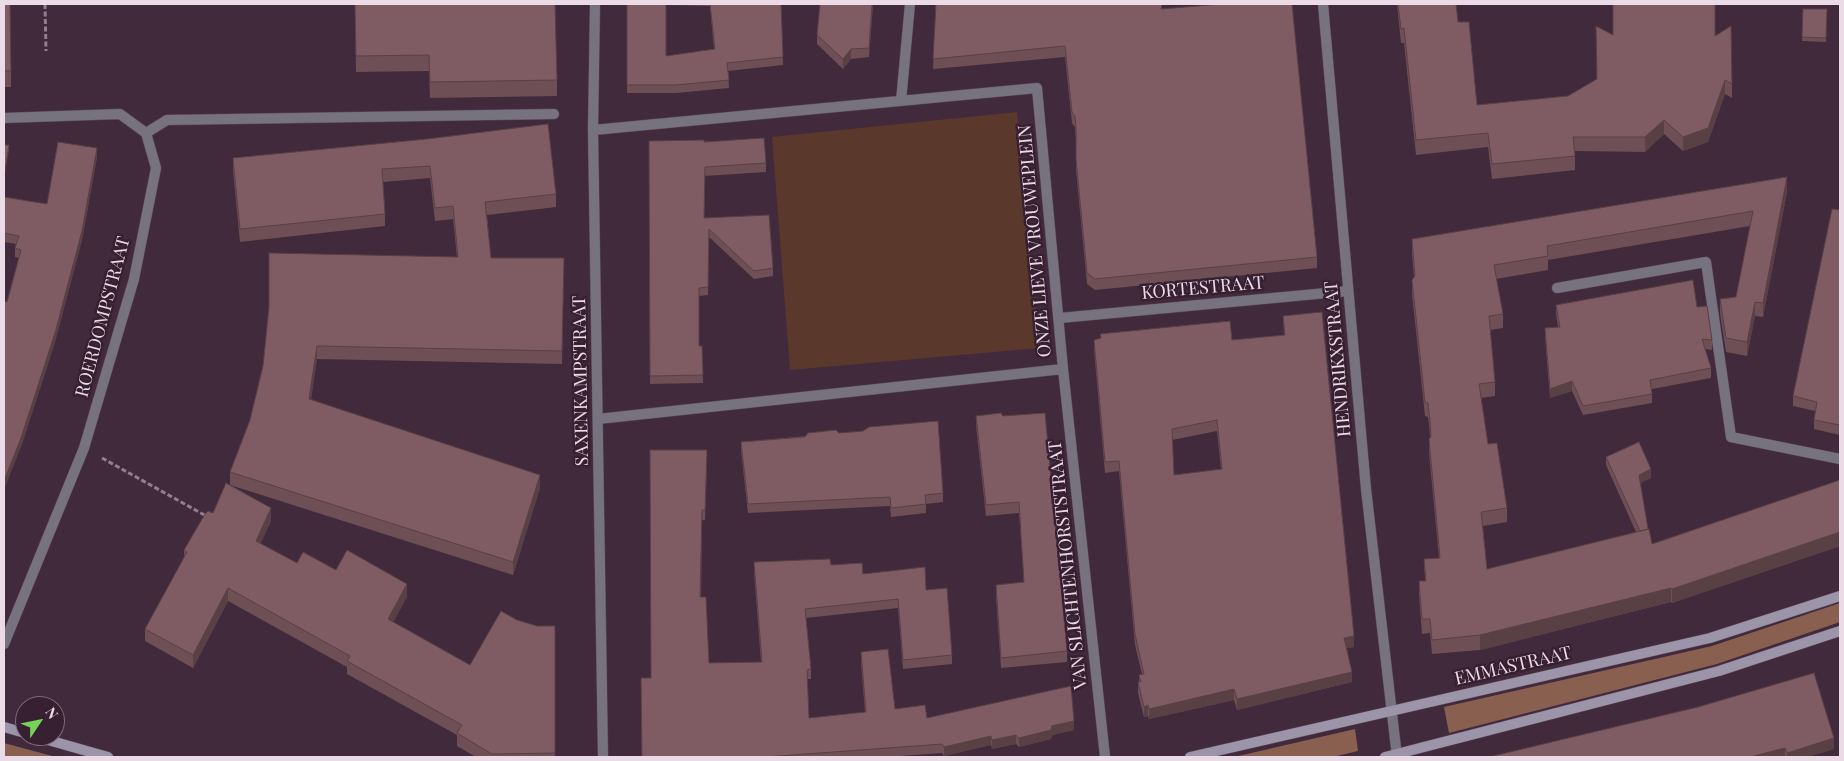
<!DOCTYPE html>
<style>
body{margin:0}
#map{position:relative;width:1844px;height:761px;overflow:hidden;background:#412a3c;font-family:"Playfair Display",serif}
canvas{display:block}
.frame{position:absolute;inset:0;border:5px solid #ebdbe7;pointer-events:none}
.north{position:absolute;left:15px;top:696px;width:50px;height:50px;box-sizing:border-box;background:#362032;border:1px solid #7e6b7a;border-radius:50%;rotate:56deg;font-size:14px;font-weight:700;line-height:20px;text-align:center;color:#ebdbe7}
.north::after{content:'';display:block;margin:auto;width:18px;height:22px;background:#77d259;clip-path:polygon(50% 0,100% 100%,50% 72%,0 100%)}
</style>
<div id="map">
<canvas width="1844" height="761"></canvas>
<div class="frame"></div>
<div class="north">N</div>
</div>
<script>
const context = document.querySelector('canvas').getContext('2d');
context.lineJoin = 'round';
function fill(path, color) {
  context.fillStyle = color;
  context.fill(path, 'evenodd');
}
function toPath(rows) {
  const path = new Path2D();
  for (const r of rows) {
    path.moveTo(r[0], r[1]);
    for (let i = 2; i < r.length; i += 2) path.lineTo(r[i], r[i + 1]);
  }
  return path;
}
function trace(path, color, width, dash) {
  context.strokeStyle = color;
  context.lineWidth = width;
  context.lineCap = dash ? 'butt' : 'round';
  context.setLineDash(dash || []);
  context.stroke(path);
}
function label(font, color, halo, rows, align = 'center') {
  context.font = font + ' "Playfair Display",serif';
  context.lineWidth = 5;
  context.setLineDash([]);
  context.textBaseline = 'middle';
  context.strokeStyle = halo;
  context.fillStyle = color;
  for (const [text, x, y, turn = 0] of rows) {
    context.save();
    context.translate(x, y);
    context.rotate((+turn || 0) * Math.PI / 180);
    context.textAlign = isNaN(turn) ? turn : align;
    if (halo) context.strokeText(text, 0, 0);
    context.fillText(text, 0, 0);
    context.restore();
  }
}
fill(toPath([
 [1017,112,1040,348,790,370,772,137]
]), '#5a382c');
fill(toPath([
 [1840,603,1840,622,1717,664,1449,733,1444,707,1712,646],
 [1355,729,1358,751,1333,757,1234,757],
 [4,743,56,757,4,757]
]), '#895f50');
const lane = toPath([
 [146,133,167,120,554,114],
 [1557,288,1706,262,1731,437,1840,459]
]);
const street = toPath([
 [595,4,593,130,603,757],
 [1323,4,1366,489,1397,757],
 [901,101,910,4],
 [4,118,120,114,146,133,156,168,134,279,84,448,4,644],
 [593,130,1037,88,1063,369,598,419],
 [1060,318,1348,291],
 [1063,369,1105,757]
]);
const secondary = toPath([
 [4,727,25,733],
 [34,736,108,757],
 [1190,757,1710,638,1840,596],
 [1385,757,1719,671,1840,631]
]);
trace(lane, '#5c4657', 11);
trace(street, '#5c4657', 11);
trace(secondary, '#5c4657', 11);
trace(toPath([
 [45,4,46,51],
 [102,458,208,517]
]), '#927e8d', 3, [5, 2.5]);
trace(lane, '#76727f', 10);
trace(street, '#76727f', 10);
trace(secondary, '#9c95aa', 10);
fill(toPath([
 [4,4,11,71,11,87,4,87],
 [355,4,557,80,557,96,430,98,429,71,356,72],
 [627,4,781,4,783,65,728,71,729,88,676,93,627,93],
 [666,5,710,6,714,49,666,56],
 [873,4,869,57,851,59,843,69,817,44,817,35],
 [936,4,1162,4,1162,8,1317,257,1317,268,1095,290,1087,284,1076,170,1076,139,1075,127,1072,123,1065,57,933,69],
 [1397,4,1456,4,1458,22,1477,105,1568,96,1597,79,1613,35,1715,36,1732,84,1732,98,1725,94,1708,142,1683,151,1664,134,1645,152,1575,151,1575,170,1492,179,1488,147,1416,155,1404,43,1401,43],
 [1803,9,1827,9,1826,42,1802,41],
 [427,139,556,194,556,207,487,215,491,258,564,258,562,364,317,359,311,399,540,488,513,575,230,485,230,472,250,420,263,366,457,257,453,219,435,221,430,178,383,182,385,214,385,226,240,242,233,171,233,158],
 [649,141,704,142,766,163,766,172,705,176,704,218,773,268,773,276,754,279,709,237,708,295,699,296,699,346,702,346,703,383,650,384],
 [97,157,82,240,55,342,21,447,7,302,19,258,15,257,15,248,16,244,4,242,4,197,47,204],
 [1787,192,1763,317,1755,316,1747,356,1726,352,1720,313,1720,299,1736,297,1750,226,1548,260,1548,270,1496,279,1503,314,1503,328,1490,330,1495,382,1495,396,1481,398,1488,444,1507,508,1507,522,1483,526,1487,569,1636,532,1606,465,1606,457,1651,478,1640,483,1648,529,1652,544,1840,480,1840,546,1672,603,1671,602,1480,650,1432,654,1430,633,1422,634,1419,595,1419,581,1425,581,1424,559,1439,558,1429,453,1429,439,1430,438,1430,435,1428,417,1425,416,1412,294,1412,280,1414,278,1412,254,1412,239],
 [1840,210,1840,435,1814,429,1814,420,1815,411,1793,406,1793,396],
 [1556,305,1697,307,1712,340,1712,350,1705,349,1711,368,1711,378,1652,389,1652,403,1583,415,1572,391,1550,398,1545,337,1545,328,1558,327,1556,314],
 [1283,316,1354,647,1347,648,1352,682,1237,710,1234,700,1149,719,1148,716,1144,717,1138,693,1138,682,1139,682,1139,675,1142,674,1135,645,1119,471,1105,473,1094,350,1094,340,1232,340,1284,335],
 [1217,431,1221,469,1174,475,1172,440],
 [1001,413,1067,651,1067,662,1001,668,996,596,996,585,1024,582,1019,513,986,516,976,426,976,416],
 [839,433,943,493,943,502,926,504,926,513,891,517,890,506,748,513,741,451,741,442],
 [707,459,705,520,702,520,701,597,709,663,761,662,754,572,754,562,831,565,926,590,952,655,952,664,903,669,898,608,806,618,811,669,811,679,807,679,809,718,865,712,861,662,861,652,895,709,927,718,1074,730,1052,735,1051,739,1019,747,1016,744,992,749,991,745,944,756,942,753,887,757,642,757,651,678],
 [213,513,271,521,260,544,297,563,336,570,407,597,393,622,470,665,517,620,537,626,555,626,555,757,476,757,457,746,457,735,347,674,347,667,228,601,193,668,145,641,145,629,184,558,184,550],
 [1834,738,1834,749,1807,757,1489,757]
]), '#6d4f55');
fill(toPath([
 [872,4,873,4,869,57,869,48],
 [851,49,851,59,843,69,843,59],
 [1725,80,1725,94,1708,142,1683,151,1683,137],
 [1664,120,1664,134,1645,152,1645,137],
 [9,145,9,150,4,180,4,176],
 [97,148,97,157,82,240,55,342,21,447,4,490,4,481],
 [1787,177,1787,192,1763,317,1763,303],
 [1755,302,1755,316,1747,356,1747,342],
 [317,346,317,359,309,411,309,399],
 [1572,381,1572,391,1550,398,1550,389],
 [1651,469,1651,478,1639,483,1639,475],
 [540,475,540,488,513,575,513,562],
 [271,508,271,521,256,554,256,541],
 [1840,532,1840,546,1672,603,1672,589],
 [407,584,407,597,388,632,388,619],
 [228,588,228,601,193,668,193,655],
 [1671,588,1671,602,1480,650,1480,635],
 [1354,636,1354,647,1344,649,1344,638],
 [1352,672,1352,682,1237,710,1237,699],
 [1234,689,1234,700,1149,719,1149,709],
 [1148,705,1148,716,1144,717,1144,707],
 [1074,721,1074,730,1052,735,1051,739,1019,747,1019,738,1052,726],
 [1016,735,1016,744,992,749,992,740],
 [991,736,991,745,944,756,944,747],
 [1834,738,1834,749,1807,757,1787,757,1787,753],
 [1785,748,1785,757,1750,757]
]), '#594045');
const building = toPath([
 [4,4,10,4,11,71,4,71,4,4],
 [355,4,555,4,557,80,430,82,429,55,356,56,355,4],
 [627,4,666,4,666,56,715,49,710,4,781,4,783,57,727,63,729,80,676,85,627,85,627,4],
 [820,4,872,4,869,48,851,49,843,59,817,35,820,4],
 [936,4,1162,4,1161,9,1222,4,1292,4,1317,257,1095,279,1087,273,1076,159,1076,128,1075,116,1072,112,1065,46,933,59,936,4],
 [1398,4,1456,4,1458,22,1469,22,1477,105,1568,96,1597,79,1596,26,1613,35,1613,4,1715,4,1715,36,1731,26,1732,84,1725,80,1708,128,1683,137,1664,120,1645,137,1573,137,1575,156,1492,164,1488,133,1416,140,1404,28,1401,29,1398,4],
 [1803,9,1827,9,1826,38,1802,37,1803,9],
 [548,124,556,194,485,202,491,258,564,258,562,351,317,346,309,399,540,475,513,562,230,472,250,420,263,366,269,307,269,253,458,257,453,206,435,208,430,166,382,169,385,214,240,229,233,158,427,139,548,124],
 [764,138,766,163,705,167,704,218,769,215,773,268,754,271,709,229,708,287,699,288,699,346,702,346,703,375,650,376,649,141,704,140,704,142,764,138],
 [58,142,97,148,82,231,55,333,21,438,4,481,4,301,7,302,21,250,15,248,19,236,4,233,4,197,47,204,58,142],
 [4,145,9,145,4,176,4,145],
 [1787,177,1763,303,1755,302,1747,342,1726,338,1720,299,1736,297,1753,211,1547,246,1548,256,1494,265,1503,314,1489,316,1495,382,1479,384,1488,444,1497,443,1507,508,1481,512,1487,569,1649,529,1652,544,1840,480,1840,532,1672,589,1671,588,1480,635,1432,640,1430,619,1422,619,1419,581,1426,581,1424,559,1440,558,1429,439,1431,437,1430,421,1428,403,1425,402,1412,280,1415,276,1412,239,1787,177],
 [1832,209,1840,210,1840,425,1814,420,1817,402,1793,396,1832,209],
 [1693,280,1697,307,1707,306,1712,340,1702,339,1711,368,1650,380,1652,394,1583,406,1572,381,1550,389,1545,328,1560,327,1556,305,1693,280],
 [1322,312,1354,636,1344,638,1352,672,1237,699,1234,689,1149,709,1148,705,1144,707,1138,682,1141,682,1139,675,1144,674,1135,634,1119,461,1105,462,1094,340,1101,338,1100,334,1230,321,1232,340,1285,335,1283,316,1322,312],
 [1217,420,1222,469,1174,475,1172,429,1217,420],
 [1001,413,1003,416,1045,413,1067,651,1001,658,996,585,1024,582,1019,502,986,505,976,416,1001,413],
 [938,421,943,493,925,495,926,504,891,508,890,497,748,504,741,442,805,437,808,433,836,430,839,433,852,432,863,431,869,427,938,421],
 [1639,442,1651,469,1639,475,1648,529,1640,531,1606,457,1639,442],
 [650,450,707,450,705,510,702,510,700,597,706,597,709,663,762,662,754,562,830,559,831,565,862,563,863,574,925,567,926,590,947,588,952,655,903,660,898,599,805,609,811,669,807,670,809,718,866,712,861,652,888,649,895,709,925,705,927,718,1071,686,1074,721,1052,726,1051,730,1019,738,1016,735,992,740,991,736,944,747,942,744,765,757,642,757,641,678,651,678,650,450],
 [226,483,271,508,256,541,297,563,303,552,336,570,347,550,407,584,388,619,470,665,501,611,517,620,537,626,555,626,555,753,492,754,457,733,462,725,347,661,350,656,228,588,193,655,145,629,187,552,184,550,205,514,208,511,213,513,226,483],
 [1814,673,1834,738,1787,753,1785,748,1750,757,1489,757,1698,707,1814,673]
]);
fill(building, '#7f5c63');
trace(building, '#594045', 1);
label('18px', '#ebdbe7', '#362032', [
 ["ONZE LIEVE VROUWEPLEIN",1035,241,-95],
 ["KORTESTRAAT",1203,288,-5],
 ["ROERDOMPSTRAAT",103,317,-75],
 ["HENDRIKXSTRAAT",1338,359,-95],
 ["SAXENKAMPSTRAAT",581,381,-91],
 ["VAN SLICHTENHORSTSTRAAT",1068,565,-96],
 ["EMMASTRAAT",1513,666,-13]
]);
</script>
